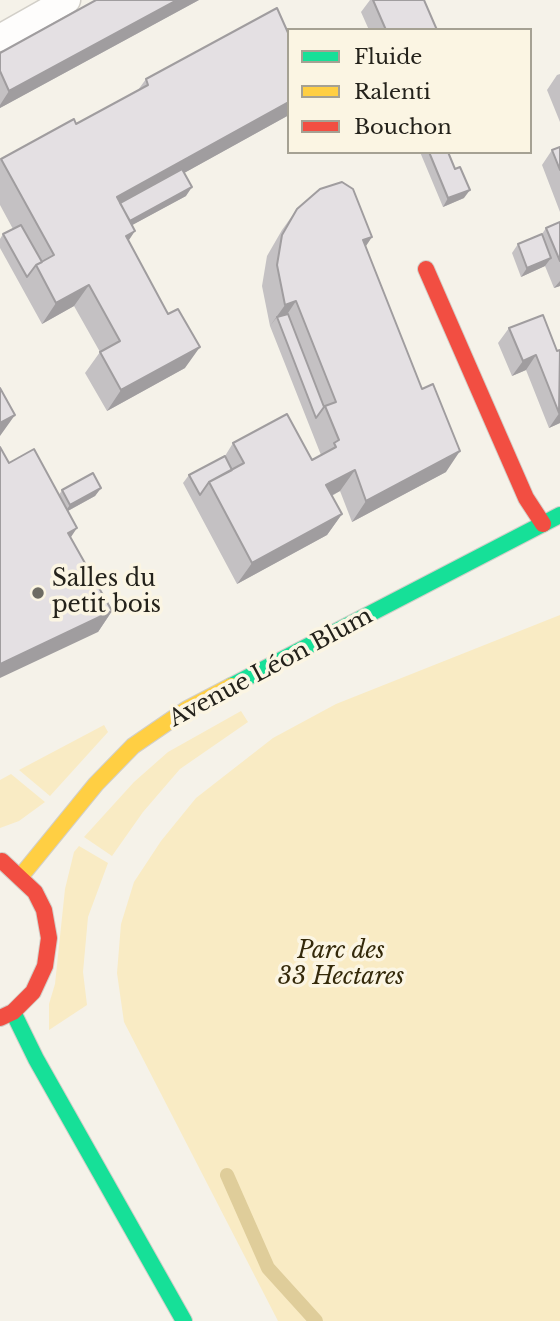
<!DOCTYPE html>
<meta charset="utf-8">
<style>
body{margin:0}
#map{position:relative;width:560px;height:1321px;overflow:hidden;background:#f5f2e9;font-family:"Libre Baskerville",serif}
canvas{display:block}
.legend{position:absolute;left:287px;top:28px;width:245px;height:126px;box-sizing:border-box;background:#fbf5e3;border:2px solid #a5a193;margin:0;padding:9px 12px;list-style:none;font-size:21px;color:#24221b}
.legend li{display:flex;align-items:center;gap:14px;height:35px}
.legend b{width:35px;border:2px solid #a5a193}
</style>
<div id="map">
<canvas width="560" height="1321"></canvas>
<ul class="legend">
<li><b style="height:9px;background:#16e098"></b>Fluide</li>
<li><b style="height:9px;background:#ffcf43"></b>Ralenti</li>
<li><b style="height:9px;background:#f24e42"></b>Bouchon</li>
</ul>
</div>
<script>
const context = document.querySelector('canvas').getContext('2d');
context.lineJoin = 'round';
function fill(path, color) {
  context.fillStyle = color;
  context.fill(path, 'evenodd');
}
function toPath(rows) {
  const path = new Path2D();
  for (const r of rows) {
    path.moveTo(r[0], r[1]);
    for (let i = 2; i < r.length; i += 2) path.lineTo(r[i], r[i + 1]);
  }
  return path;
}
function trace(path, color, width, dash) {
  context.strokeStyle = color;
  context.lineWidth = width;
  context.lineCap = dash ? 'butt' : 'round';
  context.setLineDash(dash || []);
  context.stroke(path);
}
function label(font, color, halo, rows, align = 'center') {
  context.font = font + ' "Libre Baskerville",serif';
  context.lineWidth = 7;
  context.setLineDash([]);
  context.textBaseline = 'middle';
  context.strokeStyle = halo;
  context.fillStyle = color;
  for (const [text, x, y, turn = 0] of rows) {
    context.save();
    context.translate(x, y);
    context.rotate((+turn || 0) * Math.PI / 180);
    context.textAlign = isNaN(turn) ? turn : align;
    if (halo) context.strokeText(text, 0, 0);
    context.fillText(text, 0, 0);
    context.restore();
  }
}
fill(toPath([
 [560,615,560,1321,278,1321,124,1022,117,973,121,924,134,882,161,841,196,798,273,738,336,704],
 [241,711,248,722,180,769,143,812,112,856,84,837,134,782,168,752],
 [104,725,108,732,50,796,19,770],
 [11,774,45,802,19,821,0,828,0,780],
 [79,846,108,863,88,917,83,972,87,1005,49,1030,49,1004,55,984,65,889,74,852]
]), '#f9ebc4');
trace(toPath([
 [227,1175,268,1268,316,1321]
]), '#dfcd9a', 14);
const lane = toPath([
 [0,38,67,0]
]);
const fast = toPath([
 [231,686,560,515],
 [13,1012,36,1059,184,1321]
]);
const slow = toPath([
 [21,876,96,784,133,746,187,709,231,686]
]);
const jam = toPath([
 [426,269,526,498,543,524],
 [0,1018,13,1012,33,992,45,966,49,938,44,910,35,892,2,861]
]);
trace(lane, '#d2cfc8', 29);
trace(fast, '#d2cfc8', 18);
trace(slow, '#d2cfc8', 18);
trace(jam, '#d2cfc8', 18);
trace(lane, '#fefdfc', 26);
trace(fast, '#16e098', 16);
trace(slow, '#ffcf43', 16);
trace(jam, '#f24e42', 16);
fill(toPath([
 [96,0,199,0,0,108,0,53],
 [370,0,424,0,437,30,369,30,361,12],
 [289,35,289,115,184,173,186,196,132,225,128,241,185,368,107,411,85,373,100,352,74,306,42,324,0,248,0,239,3,234,13,229,0,205,0,160,76,124,138,90,146,79],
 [560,74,560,122,547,90,557,75],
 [560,147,560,212,542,165,552,150],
 [420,152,448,152,464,198,443,207],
 [297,209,366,246,446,472,352,522,340,491,332,496,342,514,327,535,237,584,183,483,189,475,225,456,233,443,312,460,321,455,270,326,262,286,267,256,282,230],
 [560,222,560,286,554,288,545,266,521,277,512,253,518,244,542,234,546,228],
 [509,328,557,351,560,423,549,428,526,370,512,376,498,343],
 [9,463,59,495,62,490,101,488,95,496,68,511,71,538,112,611,98,632]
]), '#c4c1c3');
fill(toPath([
 [177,0,199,0,0,108,0,105,9,91],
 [289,102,289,115,110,214,117,197],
 [192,187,186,196,112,236,118,228],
 [470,190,464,198,443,207,448,198],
 [135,231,121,252,126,236],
 [372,237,358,258,363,240],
 [551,258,545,266,521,277,527,268],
 [560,281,560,286,554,288],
 [89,285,74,306,42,324,56,303],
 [296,301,282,322,277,317,270,326,285,305],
 [200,347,185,368,107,411,121,390],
 [536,355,526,370,512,376,523,361],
 [560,412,560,423,549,428],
 [15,415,0,436,0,423],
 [460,451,446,472,352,522,366,501],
 [355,470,340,491,311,506,326,485],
 [101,488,95,496,64,513,70,505],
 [342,514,327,535,237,584,252,563],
 [77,528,63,549,68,533],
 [112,611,98,632,0,678,0,664]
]), '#a09d9f');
const building = toPath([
 [96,0,177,0,9,91,0,71,0,53,96,0],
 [373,0,424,0,437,30,386,30,373,0],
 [277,8,289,35,289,102,117,197,135,231,126,236,168,314,178,309,200,347,121,390,100,352,120,341,89,285,56,303,36,265,54,255,1,159,74,119,76,124,148,85,146,79,277,8],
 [560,147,560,170,552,150,560,147],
 [429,152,448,152,455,169,460,167,470,190,448,198,429,152],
 [182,169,192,187,130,221,120,203,182,169],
 [342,182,353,189,372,237,363,240,422,389,433,384,460,451,366,501,355,470,326,485,342,514,252,563,209,482,244,463,233,443,287,414,312,460,336,447,334,443,339,440,325,406,336,402,296,301,285,305,277,265,282,235,297,209,320,189,342,182],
 [560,222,560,261,546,228,560,222],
 [21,225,42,262,36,265,27,277,3,234,21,225],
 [542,234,551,258,527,268,518,244,542,234],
 [288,314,324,407,316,418,277,317,288,314],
 [543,315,557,351,560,350,559,413,536,355,523,361,509,328,543,315],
 [0,388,15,415,0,423,0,388],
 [0,447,9,463,34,449,77,528,68,533,112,611,0,664,0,447],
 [225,456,232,470,209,482,200,495,189,475,225,456],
 [93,473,101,488,70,505,62,490,93,473]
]);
fill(building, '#e4e0e3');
trace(building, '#a09d9f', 2);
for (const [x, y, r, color] of [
 [38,593,7,"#6d6b63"]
]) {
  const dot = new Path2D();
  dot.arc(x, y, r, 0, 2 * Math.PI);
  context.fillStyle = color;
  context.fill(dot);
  trace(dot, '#fbf5e3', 2.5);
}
label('23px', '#24221b', '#fbf5e3', [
 ["Salles du",52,580],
 ["petit bois",52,606]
], 'left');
label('23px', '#24221b', '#fbf5e3', [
 ["Avenue Léon Blum",271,668,-28]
]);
label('italic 23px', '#34290a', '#fbf5e3', [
 ["Parc des",341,952],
 ["33 Hectares",341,978]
]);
</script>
